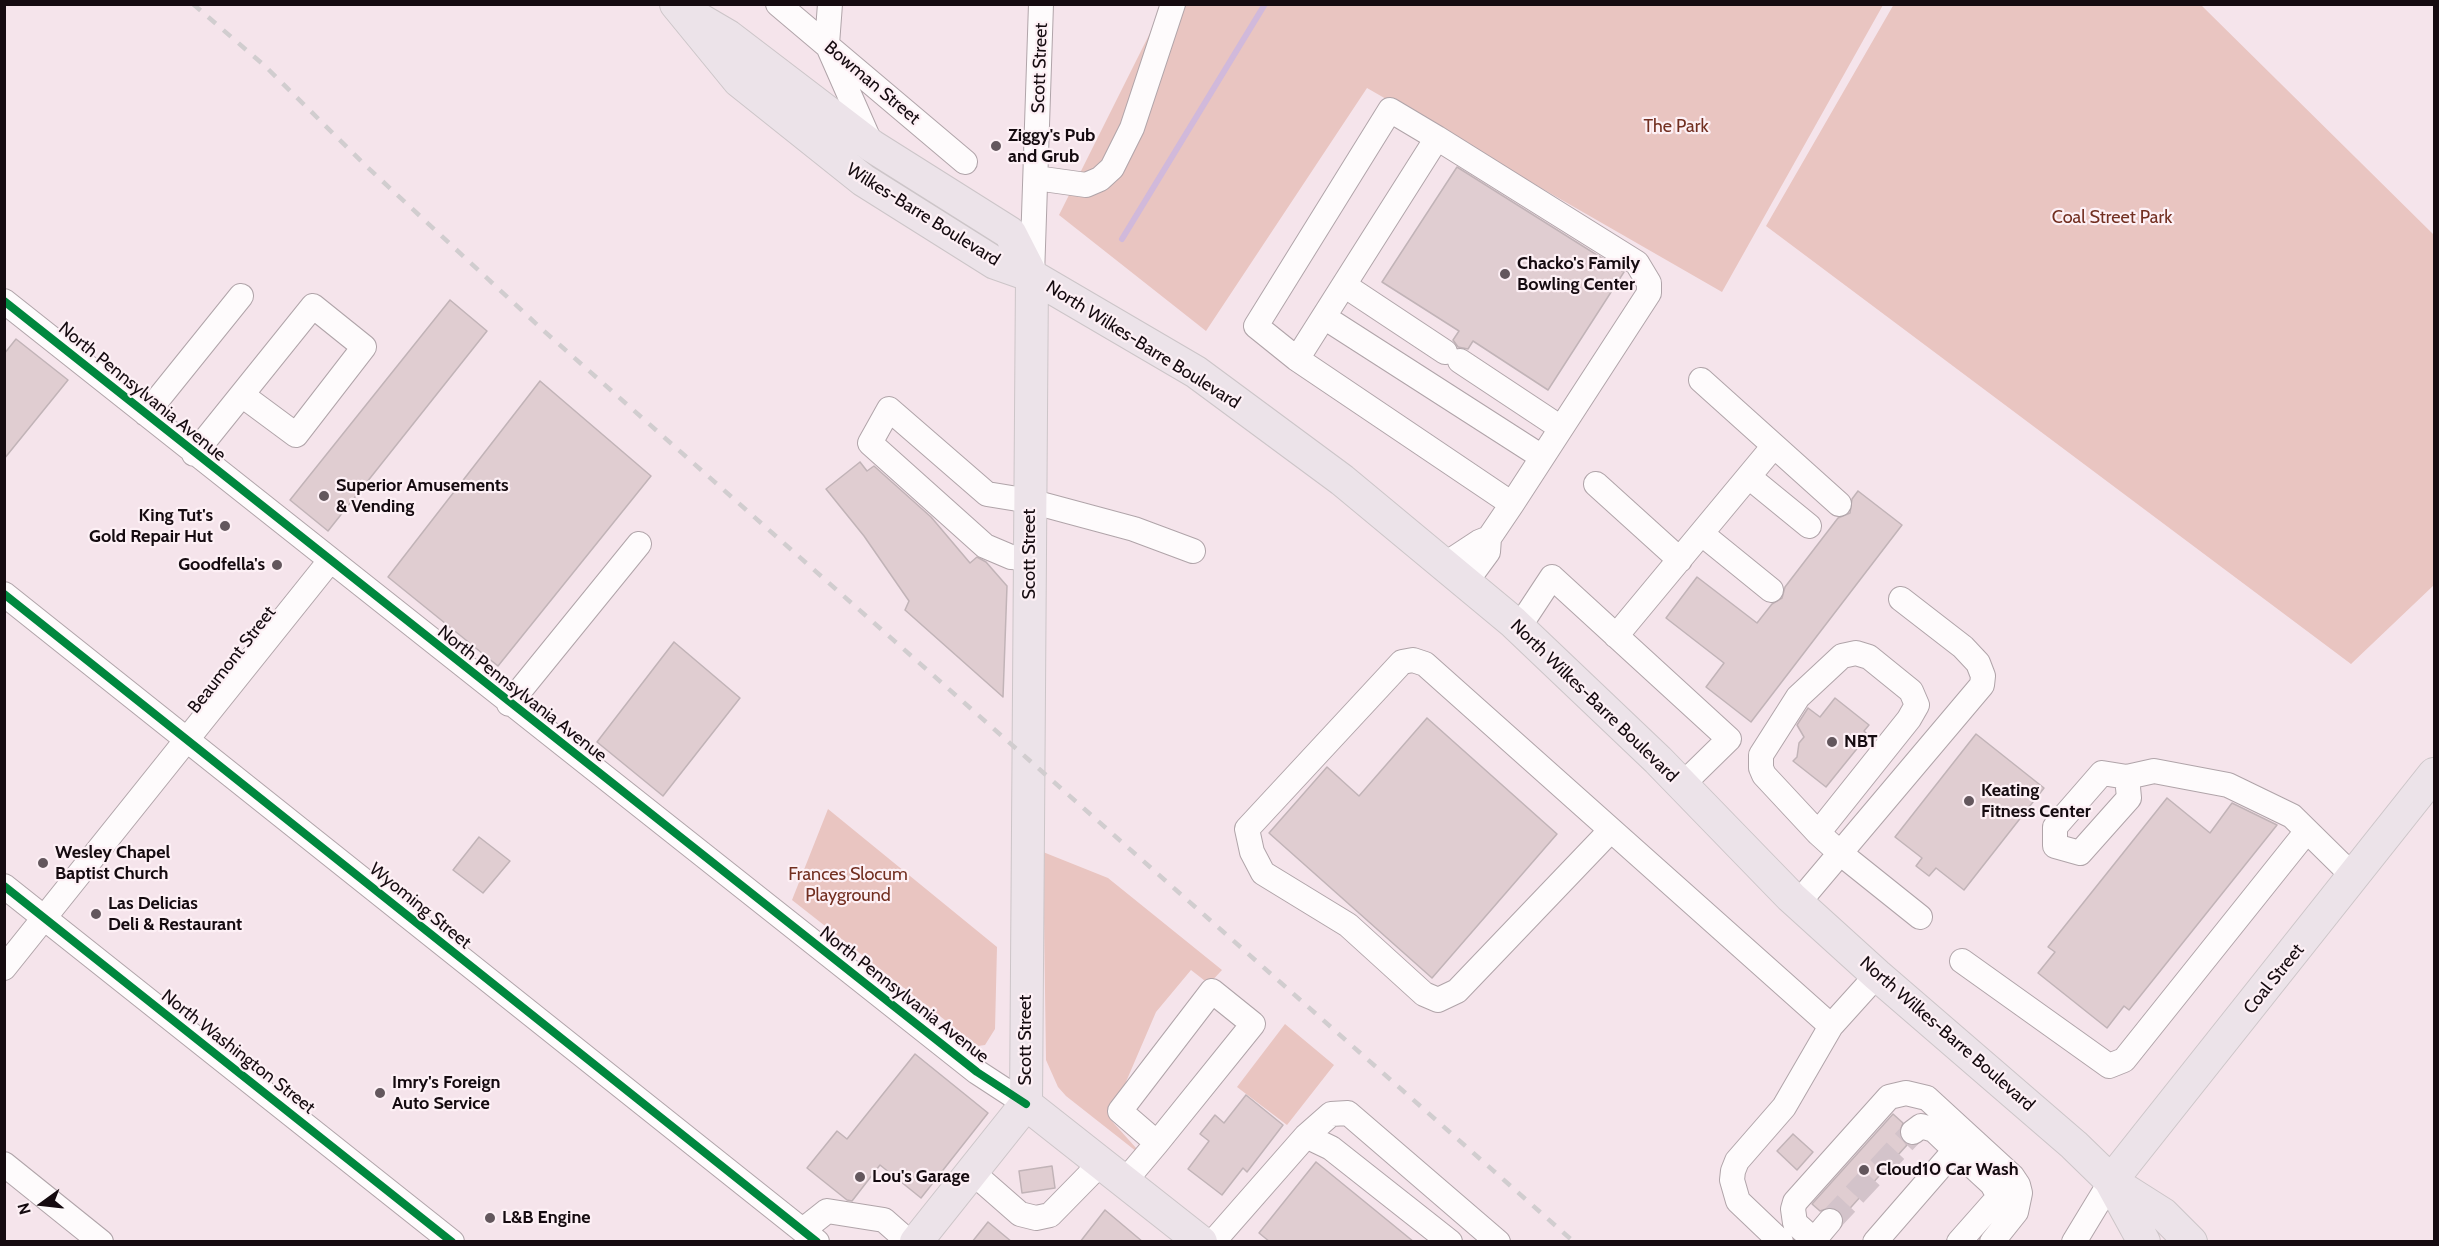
<!DOCTYPE html>
<style>
body{margin:0}
#map{position:relative;width:2439px;height:1246px;overflow:hidden;background:#f5e4eb;font-family:Cabin,sans-serif}
canvas{display:block}
.frame{position:absolute;inset:0;border:6px solid #150b10;pointer-events:none}
.north{position:absolute;left:12px;top:1174px;width:60px;height:60px;-webkit-text-stroke:4px #fdf0f5;paint-order:stroke;rotate:255deg;font-size:16px;font-weight:700;line-height:24px;text-align:center;color:#150b10}
.north::after{content:'';display:block;margin:auto;width:21px;height:27px;background:#150b10;clip-path:polygon(50% 0,100% 100%,50% 72%,0 100%)}
</style>
<div id="map">
<canvas width="2439" height="1246"></canvas>
<div class="frame"></div>
<div class="north">N</div>
</div>
<script>
const context = document.querySelector('canvas').getContext('2d');
context.lineJoin = 'round';
function fill(path, color) {
  context.fillStyle = color;
  context.fill(path, 'evenodd');
}
function toPath(rows) {
  const path = new Path2D();
  for (const r of rows) {
    path.moveTo(r[0], r[1]);
    for (let i = 2; i < r.length; i += 2) path.lineTo(r[i], r[i + 1]);
  }
  return path;
}
function trace(path, color, width, dash) {
  context.strokeStyle = color;
  context.lineWidth = width;
  context.lineCap = dash ? 'butt' : 'round';
  context.setLineDash(dash || []);
  context.stroke(path);
}
function label(font, color, halo, rows, align = 'center') {
  context.font = font + ' Cabin,sans-serif';
  context.lineWidth = 4.5;
  context.setLineDash([]);
  context.textBaseline = 'middle';
  context.strokeStyle = halo;
  context.fillStyle = color;
  for (const [text, x, y, turn = 0] of rows) {
    context.save();
    context.translate(x, y);
    context.rotate((+turn || 0) * Math.PI / 180);
    context.textAlign = isNaN(turn) ? turn : align;
    if (halo) context.strokeText(text, 0, 0);
    context.fillText(text, 0, 0);
    context.restore();
  }
}
fill(toPath([
 [1894,4,2201,5,2434,235,2434,585,2351,664,1766,226],
 [1164,5,1883,5,1722,292,1367,88,1206,331,1059,215],
 [828,809,997,947,995,1029,985,1045,978,1046,792,900],
 [1043,852,1108,878,1222,970,1209,984,1191,970,1156,1012,1110,1119,1146,1159,1066,1096,1058,1087,1046,1060],
 [1285,1024,1334,1065,1287,1125,1237,1087]
]), '#e9c5c1');
trace(toPath([
 [1122,239,1265,4]
]), '#d1b9db', 6);
const building = toPath([
 [1457,167,1624,272,1548,390,1473,341,1468,349,1458,347,1453,340,1459,331,1382,282,1457,167],
 [450,300,487,331,328,531,290,500,450,300],
 [16,339,68,380,4,459,4,354,16,339],
 [540,381,651,476,498,666,388,577,540,381],
 [860,462,867,471,874,466,931,517,970,563,977,557,986,562,1007,586,1003,697,905,610,909,601,864,536,826,489,860,462],
 [1858,491,1902,525,1751,722,1706,687,1724,663,1666,618,1697,577,1757,623,1772,604,1782,598,1785,587,1838,518,1850,513,1852,499,1858,491],
 [674,642,740,698,663,796,597,742,674,642],
 [1835,698,1869,725,1864,731,1868,735,1826,787,1793,761,1797,757,1799,743,1804,737,1797,725,1808,708,1820,717,1835,698],
 [1427,718,1557,834,1432,978,1269,833,1327,767,1359,796,1427,718],
 [1976,734,2044,788,1964,890,1936,868,1929,876,1916,866,1922,858,1895,837,1976,734],
 [2167,798,2210,833,2232,803,2277,825,2129,1010,2124,1006,2107,1028,2038,973,2055,952,2048,947,2167,798],
 [479,837,510,861,483,893,453,870,479,837],
 [915,1054,988,1113,921,1198,880,1165,852,1201,847,1200,807,1168,837,1131,847,1139,915,1054],
 [1246,1095,1283,1125,1247,1172,1243,1168,1222,1195,1188,1169,1209,1141,1200,1134,1215,1115,1224,1123,1246,1095],
 [1893,1114,1903,1123,1899,1134,1907,1145,1843,1216,1833,1207,1820,1211,1812,1204,1893,1114],
 [1793,1134,1813,1152,1797,1170,1777,1151,1793,1134],
 [1316,1162,1414,1242,1270,1242,1259,1233,1316,1162],
 [1052,1166,1055,1188,1022,1193,1019,1171,1052,1166],
 [1105,1210,1143,1242,1080,1242,1105,1210],
 [988,1222,1012,1242,972,1242,988,1222]
]);
fill(building, '#e0cdd1');
trace(building, '#c1b3b7', 1.5);
trace(toPath([
 [1830,1221,1913,1132]
]), '#d3c3ca', 24, [24, 12]);
const minor = toPath([
 [778,4,965,162],
 [830,4,827,44,871,144],
 [1036,178,1086,185,1100,179,1112,168,1132,128,1173,4],
 [1032,276,1041,4],
 [1344,285,1445,352],
 [4,301,977,1072,1026,1104],
 [1324,317,1542,457],
 [1297,359,1256,326,1390,110,1437,138],
 [1460,361,1561,428],
 [1701,380,1839,504],
 [146,414,241,296],
 [194,454,313,306,364,347,296,435,242,395],
 [1749,477,1809,526],
 [1596,484,1680,560],
 [1702,534,1771,590],
 [1030,558,1011,557,985,546,870,443,889,409,987,494,1030,501,1134,529,1193,551],
 [1444,565,1479,542,1489,538],
 [1466,582,1488,552,1489,538,1512,504,1649,293,1649,283,1637,263,1437,138,1297,359,1512,504],
 [4,594,817,1242],
 [1519,627,1552,577,1729,739,1682,785],
 [1616,636,1773,447],
 [509,704,639,544],
 [2102,773,2127,777,2129,798,2080,853,2055,846,2055,827,2102,773],
 [2127,777,2154,771,2228,785,2292,816,2354,877],
 [1611,830,1457,991,1438,1000,1424,994,1348,925,1263,873,1252,852,1247,829,1402,662,1413,660,1425,664,1831,1026,1877,975],
 [1818,833,1909,719,1917,705,1911,691,1869,657,1856,653,1842,656,1798,697,1761,755,1761,768,1764,775,1818,833,1840,853,1920,917],
 [4,886,452,1242],
 [1798,903,1982,685,1983,676,1978,663,1963,647,1901,599],
 [1962,961,2109,1066,2124,1060,2307,831],
 [4,968,329,562],
 [1913,1132,1921,1126,1934,1130,1955,1150],
 [1306,1136,1331,1148,1450,1242],
 [4,1164,101,1242],
 [972,1172,1020,1214,1036,1218,1050,1215,1101,1163],
 [1125,1181,1157,1143,1253,1024,1212,991,1120,1111,1157,1143],
 [803,1230,827,1211,884,1220,909,1242],
 [1814,1240,1830,1221],
 [1213,1242,1306,1136,1331,1114,1348,1113,1498,1242],
 [1781,1242,1738,1201,1732,1180,1733,1171,1737,1161,1784,1107,1831,1026],
 [1816,1242,1795,1223,1793,1209,1795,1202,1889,1097,1906,1093,1927,1098,2012,1176,2018,1185,2020,1193,2016,1212,1992,1242],
 [1875,1242,1955,1150,1992,1184,1997,1193,1997,1199,1959,1242],
 [2074,1242,2111,1181]
]);
const major = toPath([
 [676,4,739,81,863,180,995,263,1032,276,1196,372,1342,480,1513,622,1658,760,1791,897,1877,975,2074,1145,2111,1181,2163,1214,2191,1242],
 [699,19,728,36,872,146,1010,233,1032,276,1026,1104],
 [1026,1104,1201,1242],
 [2111,1181,2434,774],
 [2111,1182,2144,1242],
 [916,1242,1026,1104]
]);
trace(minor, '#b0a4a9', 26);
trace(major, '#ccc5c8', 34);
trace(minor, '#fefbfc', 24);
trace(major, '#ece3e9', 32);
trace(toPath([
 [193,4,265,66,365,165,544,331,1574,1242]
]), '#d1cdcf', 4.5, [10, 10]);
trace(toPath([
 [4,301,977,1072,1026,1104],
 [4,594,817,1242],
 [4,886,452,1242]
]), '#00873e', 8);
for (const [x, y, r, color] of [
 [996,146,6,"#63575d"],
 [1505,274,6,"#63575d"],
 [324,496,6,"#63575d"],
 [225,526,6,"#63575d"],
 [277,565,6,"#63575d"],
 [1832,742,6,"#63575d"],
 [1969,801,6,"#63575d"],
 [43,863,6,"#63575d"],
 [96,914,6,"#63575d"],
 [380,1093,6,"#63575d"],
 [1864,1170,6,"#63575d"],
 [860,1177,6,"#63575d"],
 [490,1218,6,"#63575d"]
]) {
  const dot = new Path2D();
  dot.arc(x, y, r, 0, 2 * Math.PI);
  context.fillStyle = color;
  context.fill(dot);
  trace(dot, '#fdf0f5', 2);
}
label('18px', '#150b10', '#fdf0f5', [
 ["Scott Street",1040,68,-88],
 ["Bowman Street",872,83,40],
 ["Wilkes-Barre Boulevard",923,215,32],
 ["North Wilkes-Barre Boulevard",1143,345,32],
 ["North Pennsylvania Avenue",142,392,39],
 ["Scott Street",1030,554,-90],
 ["Beaumont Street",232,660,-52],
 ["North Pennsylvania Avenue",522,694,38],
 ["North Wilkes-Barre Boulevard",1594,701,44],
 ["Wyoming Street",420,906,39],
 ["Coal Street",2274,979,-51],
 ["North Pennsylvania Avenue",904,995,38],
 ["North Wilkes-Barre Boulevard",1947,1034,41],
 ["Scott Street",1026,1040,-90],
 ["North Washington Street",238,1052,38]
]);
label('18px', '#722f21', '#fdf0f5', [
 ["The Park",1676,127],
 ["Coal Street Park",2112,218],
 ["Frances Slocum",848,875],
 ["Playground",848,896]
]);
label('bold 18px', '#150b10', '#fdf0f5', [
 ["Ziggy's Pub",1008,136],
 ["and Grub",1008,157],
 ["Chacko's Family",1517,264],
 ["Bowling Center",1517,285],
 ["Superior Amusements",336,486],
 ["& Vending",336,507],
 ["King Tut's",213,516,"right"],
 ["Gold Repair Hut",213,537,"right"],
 ["Goodfella's",265,565,"right"],
 ["NBT",1844,742],
 ["Keating",1981,791],
 ["Fitness Center",1981,812],
 ["Wesley Chapel",55,853],
 ["Baptist Church",55,874],
 ["Las Delicias",108,904],
 ["Deli & Restaurant",108,925],
 ["Imry's Foreign",392,1083],
 ["Auto Service",392,1104],
 ["Cloud10 Car Wash",1876,1170],
 ["Lou's Garage",872,1177],
 ["L&B Engine",502,1218]
], 'left');
</script>
